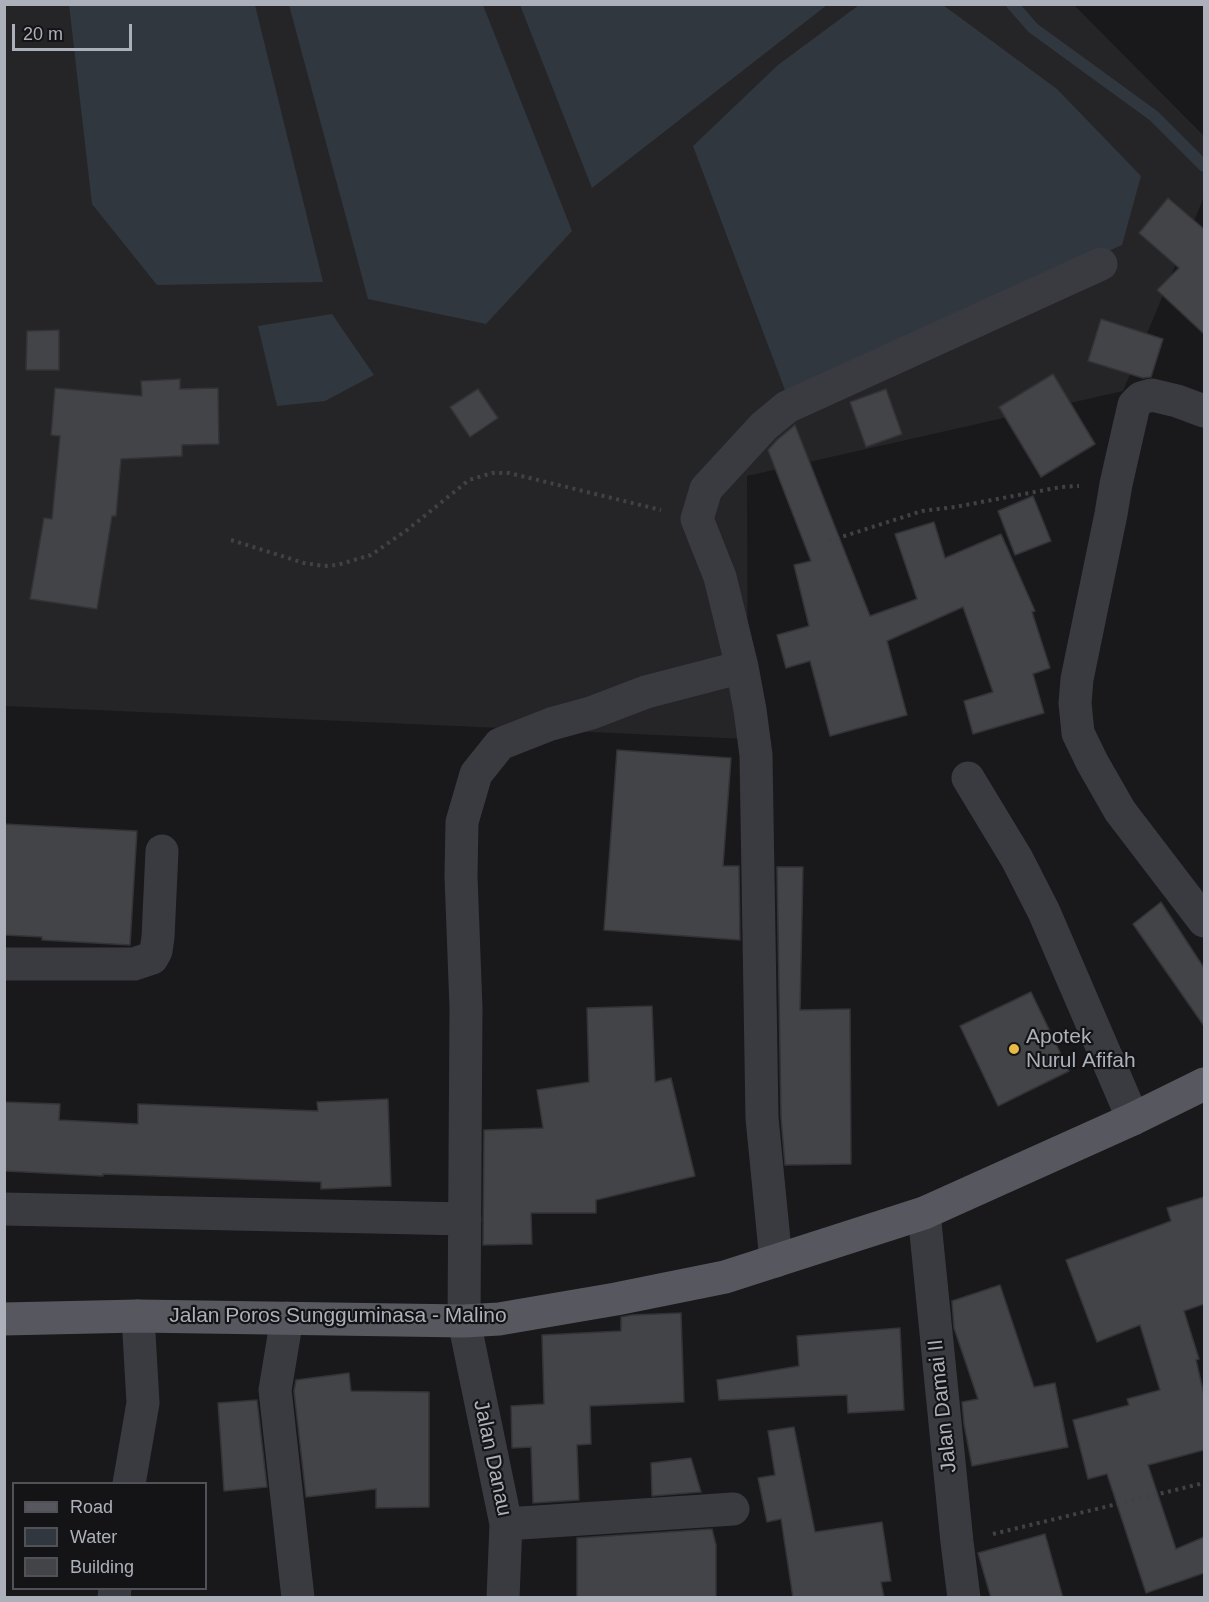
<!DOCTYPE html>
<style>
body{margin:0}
#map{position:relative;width:1209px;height:1602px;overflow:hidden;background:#19191b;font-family:Arial,sans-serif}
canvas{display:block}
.frame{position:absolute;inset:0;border:6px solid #acb0ba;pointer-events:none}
.legend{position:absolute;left:12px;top:1482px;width:195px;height:108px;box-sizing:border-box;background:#141416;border:2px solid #515258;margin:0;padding:8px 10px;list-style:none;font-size:18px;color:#acb0ba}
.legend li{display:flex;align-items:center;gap:12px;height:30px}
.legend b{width:30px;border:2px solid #515258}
.scale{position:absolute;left:12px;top:24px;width:120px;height:27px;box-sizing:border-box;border:3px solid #acb0ba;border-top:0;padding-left:8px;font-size:18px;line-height:21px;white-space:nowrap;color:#acb0ba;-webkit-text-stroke:4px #141416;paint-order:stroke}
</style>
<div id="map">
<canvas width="1209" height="1602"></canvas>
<div class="frame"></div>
<ul class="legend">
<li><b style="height:8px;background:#57585f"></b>Road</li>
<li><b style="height:16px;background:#30373f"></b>Water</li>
<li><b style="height:16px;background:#434448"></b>Building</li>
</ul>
<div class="scale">20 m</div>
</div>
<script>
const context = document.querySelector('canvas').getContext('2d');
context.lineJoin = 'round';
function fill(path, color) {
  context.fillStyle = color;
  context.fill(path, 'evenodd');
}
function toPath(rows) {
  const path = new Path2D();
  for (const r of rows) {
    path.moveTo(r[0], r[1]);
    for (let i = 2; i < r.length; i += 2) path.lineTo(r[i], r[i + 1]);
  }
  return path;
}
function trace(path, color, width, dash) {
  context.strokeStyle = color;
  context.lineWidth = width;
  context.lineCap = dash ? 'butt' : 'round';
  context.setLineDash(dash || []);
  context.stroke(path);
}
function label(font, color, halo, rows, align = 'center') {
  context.font = font + ' Arial,sans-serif';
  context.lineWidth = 4.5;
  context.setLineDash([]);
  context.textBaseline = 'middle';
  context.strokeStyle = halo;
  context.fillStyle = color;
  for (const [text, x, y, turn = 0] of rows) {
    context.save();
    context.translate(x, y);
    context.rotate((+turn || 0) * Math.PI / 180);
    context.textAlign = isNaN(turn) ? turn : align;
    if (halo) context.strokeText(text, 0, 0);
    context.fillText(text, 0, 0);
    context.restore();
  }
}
fill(toPath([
 [5,5,1074,5,1204,136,1204,197,1123,391,747,476,748,739,5,706]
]), '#252528');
fill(toPath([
 [69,5,255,5,323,282,157,285,92,204],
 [289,5,483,5,572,231,486,324,368,299],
 [520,5,827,5,592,188],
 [859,5,943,5,1057,89,1141,176,1122,245,788,398,693,146,778,65],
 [332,314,374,375,325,401,277,406,258,326]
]), '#30373f');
trace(toPath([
 [1012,4,1033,28,1154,116,1204,166]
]), '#30373f', 12);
const building = toPath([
 [1168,198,1204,229,1204,334,1157,290,1179,268,1139,233,1168,198],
 [1101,319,1163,339,1151,377,1143,378,1088,361,1101,319],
 [59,330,59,370,26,370,27,331,59,330],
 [1053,374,1095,444,1041,477,999,407,1053,374],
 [180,379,180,389,218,388,219,444,182,445,182,456,121,459,116,516,112,516,97,609,30,599,44,518,52,519,60,436,51,435,55,388,142,396,141,381,180,379],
 [478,389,498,418,470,437,450,407,478,389],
 [886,389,902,434,866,447,850,402,886,389],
 [795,425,870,616,917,599,895,534,934,522,945,558,1001,534,1035,611,1032,612,1050,668,1033,674,1044,713,973,734,964,701,993,692,963,607,887,641,907,715,830,736,810,661,786,668,777,635,809,626,794,565,811,561,768,450,777,440,795,425],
 [1033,496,1051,541,1015,555,998,511,1033,496],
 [617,750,731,758,723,866,739,866,740,940,604,930,617,750],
 [4,824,137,831,130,945,42,940,42,937,4,935,4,824],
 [777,867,803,867,800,1010,850,1009,851,1164,785,1165,781,1117,777,867],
 [1161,902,1204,968,1204,1026,1133,924,1161,902],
 [1031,992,1069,1071,998,1106,960,1026,1031,992],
 [652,1006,655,1082,671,1078,695,1176,596,1200,596,1213,531,1213,532,1244,483,1245,484,1130,543,1128,537,1090,589,1082,587,1008,652,1006],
 [388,1099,391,1186,321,1189,321,1182,103,1174,103,1176,4,1171,4,1102,60,1104,59,1120,138,1124,138,1104,318,1111,317,1102,388,1099],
 [1204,1197,1204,1304,1184,1311,1199,1359,1196,1360,1204,1395,1204,1450,1148,1465,1176,1549,1204,1537,1204,1573,1146,1593,1107,1474,1088,1479,1073,1420,1129,1405,1127,1399,1160,1390,1140,1325,1097,1342,1066,1260,1171,1221,1167,1208,1204,1197],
 [1000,1285,1034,1387,1055,1383,1068,1447,972,1466,964,1424,962,1402,978,1399,954,1328,952,1301,1000,1285],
 [681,1313,684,1402,590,1406,591,1444,577,1445,579,1500,533,1503,531,1447,512,1448,511,1406,544,1404,542,1335,621,1331,621,1317,632,1315,681,1313],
 [900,1328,904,1410,848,1413,847,1395,719,1400,717,1380,799,1366,797,1336,900,1328],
 [349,1373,351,1391,429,1392,429,1507,376,1508,376,1489,306,1497,294,1391,296,1380,349,1373],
 [257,1400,267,1487,224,1491,218,1403,257,1400],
 [794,1427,815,1532,882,1522,891,1581,881,1582,884,1598,793,1598,781,1519,767,1522,758,1478,775,1475,768,1431,794,1427],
 [691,1458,701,1492,652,1496,651,1463,691,1458],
 [712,1529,716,1545,716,1598,577,1598,577,1538,712,1529],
 [1045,1534,1063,1598,991,1598,978,1553,1045,1534]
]);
fill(building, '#434448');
trace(building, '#343337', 1.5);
trace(toPath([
 [231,540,304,563,324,566,337,565,371,555,407,530,469,480,492,473,509,473,661,510],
 [829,541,922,511,955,507,1061,487,1079,486],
 [993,1534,1204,1483]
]), '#404247', 4, [3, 4.5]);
trace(toPath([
 [1204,411,1177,401,1152,395,1141,398,1134,405,1116,484,1111,514,1077,679,1075,703,1078,733,1092,762,1120,811,1204,921],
 [968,778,1017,859,1044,912,1133,1119],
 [4,964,134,964,152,958,156,951,158,937,162,851],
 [4,1209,465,1219],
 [924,1213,957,1542,964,1598],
 [776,1261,762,1118,756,755,750,710,742,667,720,577,697,519,706,489,764,426,787,407,1101,264],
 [287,1318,275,1390,298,1598],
 [129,1484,143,1403,138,1316],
 [506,1524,733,1509],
 [114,1598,115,1588],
 [503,1598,506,1524,464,1321,466,1008,461,876,462,822,476,774,500,744,551,724,591,713,646,692,742,667]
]), '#3a3b40', 33);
trace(toPath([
 [4,1319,138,1316,464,1321,499,1319,616,1299,725,1277,924,1213,1133,1119,1204,1084]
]), '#57585f', 33);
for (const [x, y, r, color] of [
 [1014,1049,6,"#e7bb46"]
]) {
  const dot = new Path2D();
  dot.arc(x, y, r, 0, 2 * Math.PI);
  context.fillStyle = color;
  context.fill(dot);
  trace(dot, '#141416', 2);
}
label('21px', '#acb0ba', '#141416', [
 ["Apotek",1026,1037],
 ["Nurul Afifah",1026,1061]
], 'left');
label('21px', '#acb0ba', '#141416', [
 ["Jalan Poros Sungguminasa - Malino",338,1316],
 ["Jalan Damai II",943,1406,-96],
 ["Jalan Danau",492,1458,78]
]);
</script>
